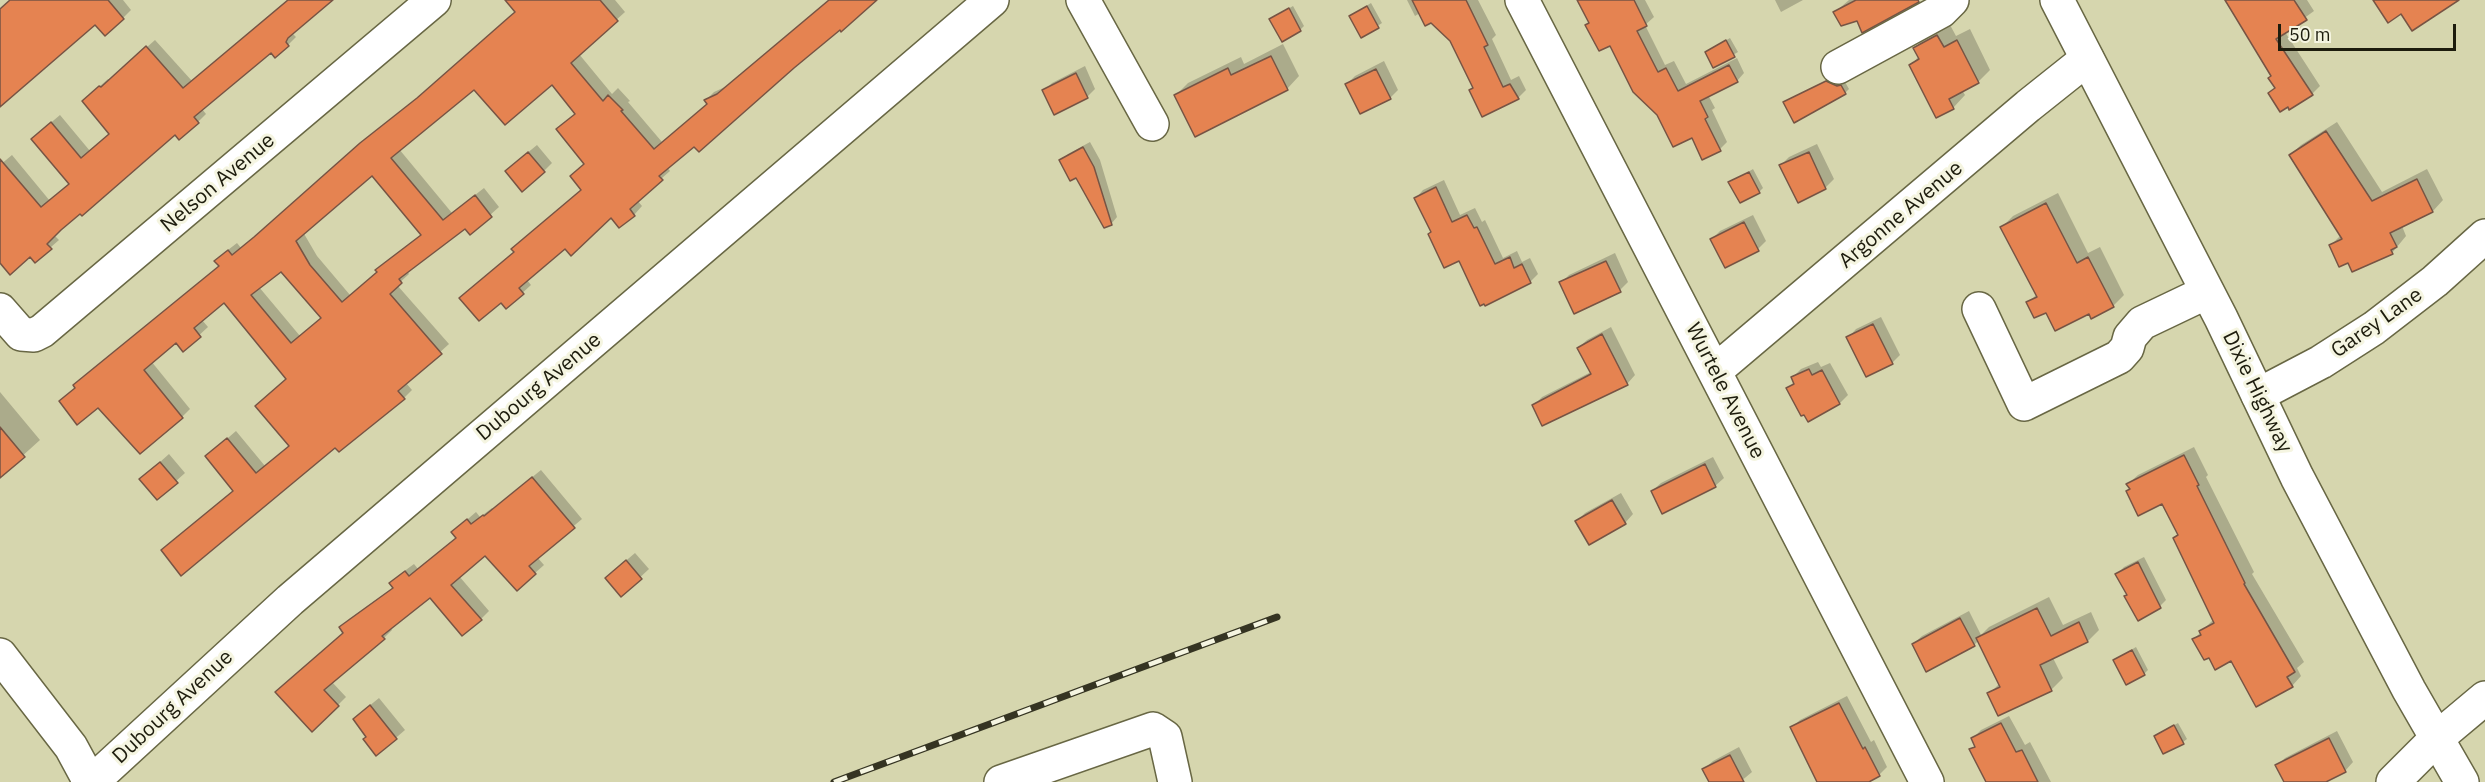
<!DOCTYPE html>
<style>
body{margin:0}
#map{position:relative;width:2485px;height:782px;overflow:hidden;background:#d6d6ae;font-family:"IBM Plex Sans",sans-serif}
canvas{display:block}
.scale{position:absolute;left:2278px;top:24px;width:178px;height:27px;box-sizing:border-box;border:3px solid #1d1c0d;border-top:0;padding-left:8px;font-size:18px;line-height:21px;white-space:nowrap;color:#1d1c0d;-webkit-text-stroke:4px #f5f5e1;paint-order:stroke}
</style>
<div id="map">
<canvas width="2485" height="782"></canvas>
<div class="scale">50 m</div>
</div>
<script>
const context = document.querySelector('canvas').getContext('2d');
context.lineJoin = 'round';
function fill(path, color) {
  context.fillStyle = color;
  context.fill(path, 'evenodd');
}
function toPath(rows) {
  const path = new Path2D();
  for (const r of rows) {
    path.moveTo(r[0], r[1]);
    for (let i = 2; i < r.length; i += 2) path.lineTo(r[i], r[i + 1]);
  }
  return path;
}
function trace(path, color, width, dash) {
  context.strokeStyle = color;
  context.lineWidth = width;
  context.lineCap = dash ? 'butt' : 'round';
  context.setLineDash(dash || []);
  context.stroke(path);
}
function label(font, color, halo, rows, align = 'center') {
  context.font = font + ' "IBM Plex Sans",sans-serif';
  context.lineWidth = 6;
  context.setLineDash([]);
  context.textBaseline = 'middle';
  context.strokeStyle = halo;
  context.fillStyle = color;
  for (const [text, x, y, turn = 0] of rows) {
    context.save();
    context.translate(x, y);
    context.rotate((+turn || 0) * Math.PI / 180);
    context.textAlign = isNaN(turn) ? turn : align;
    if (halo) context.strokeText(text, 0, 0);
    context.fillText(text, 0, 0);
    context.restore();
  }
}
fill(toPath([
 [11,0,123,0,131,10,123,18,95,23,0,102,0,9],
 [287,0,330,0,295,30,293,34,296,37,288,45,271,51,202,109,206,114,198,122,175,133,80,212,54,235,59,240,35,261,30,255,0,261,0,165,12,155,50,201,70,183,41,131,60,115,90,151,111,134,92,93,108,79,110,80,155,40,192,81],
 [525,0,615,0,625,12,579,54,612,94,618,88,630,101,628,102,662,142,709,103,706,100,714,92,727,86,829,0,875,0,667,167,670,171,637,200,642,206,634,215,619,226,611,216,565,247,527,280,531,285,507,307,515,251,583,190,585,163,558,129,576,113,552,83,474,88,399,149,452,213,484,188,499,207,470,233,465,227,407,271,409,274,397,285,449,344,406,383,412,390,404,398,336,446,235,490,207,456,236,431,265,466,291,445,287,378,224,301,202,320,208,327,183,350,176,341,151,361,190,409,182,417,61,401,220,266,216,261,224,253,237,243,241,248,264,230,370,136,427,90,517,11],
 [372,174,422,234,385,262,377,270,378,272,350,295,317,256,303,232],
 [281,270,322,318,300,336,259,287],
 [1407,0,1478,0,1496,35,1492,39,1511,80,1519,76,1526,90,1518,98,1474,87,1451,40,1420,13,1415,16],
 [1579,0,1645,0,1654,17,1645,25,1665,65,1674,61,1686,84,1737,58,1744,73,1737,81,1708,95,1715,108,1712,110,1727,142,1720,149,1692,136,1658,114,1610,43,1587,25,1590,22],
 [1775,0,1803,0,1781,12],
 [1849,0,1919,0,1863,30,1857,20,1835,12],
 [2224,0,2307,0,2314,11,2285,32,2320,86,2312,94,2276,87,2273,75],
 [1371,3,1382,23,1362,36,1350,16],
 [1293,6,1304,26,1300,30,1271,19],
 [1949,23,1956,36,1970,29,1990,70,1978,82,1962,90,1965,95,1953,108,1911,65,1919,56,1915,48,1927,35],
 [1730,38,1738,52,1714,66,1706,52],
 [1283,44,1299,76,1287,89,1176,95,1188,83,1241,57,1244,64],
 [1384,61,1398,90,1390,98,1347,84,1355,76],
 [1085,66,1095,89,1087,97,1044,91,1052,83],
 [1831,78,1845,82,1849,89,1845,93,1785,102],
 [2337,122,2382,192,2427,169,2443,200,2433,211,2402,226,2406,236,2392,253,2349,261,2331,245,2341,235,2290,155,2301,145],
 [1090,142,1100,160,1117,217,1111,224,1076,176,1061,160,1068,154],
 [1817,144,1834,179,1825,188,1798,201,1781,165,1789,157],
 [537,145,552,163,544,171,515,163],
 [1753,169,1763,188,1759,192,1730,183],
 [1444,180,1460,215,1475,208,1482,222,1485,220,1503,258,1517,251,1522,262,1530,258,1538,274,1530,282,1459,259,1432,232,1416,198,1423,190],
 [2058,193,2088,253,2100,247,2124,295,2113,306,2089,312,2047,311,2028,303,2037,294,2002,227,2013,216],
 [1753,215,1766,241,1758,249,1712,239,1720,231],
 [1615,253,1628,282,1620,290,1561,283,1569,275],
 [1881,317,1900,355,1892,363,1848,338,1856,329],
 [1611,327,1635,375,1627,384,1533,406,1542,397,1591,372,1578,348,1587,340],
 [1818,362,1821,367,1830,363,1848,395,1840,403,1788,388,1795,381,1793,377,1801,369],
 [0,392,40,440,0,476],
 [2194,447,2208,475,2206,477,2254,572,2252,574,2304,662,2297,668,2301,676,2292,686,2231,659,2210,656,2194,639,2214,619,2175,538,2179,533,2162,502,2131,489,2128,484,2138,475],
 [169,454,185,473,157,498,141,479],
 [1713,457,1724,478,1715,486,1652,491,1661,483],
 [541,470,582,519,537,557,544,565,535,573,486,554,459,576,489,611,481,619,462,634,430,596,390,627,392,630,384,638,332,682,346,697,338,705,277,692,345,632,341,628,349,619,394,587,391,583,399,575,414,564,418,569,458,537,462,524,476,512,480,517,492,508,493,509],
 [1621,493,1633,514,1625,523,1577,521,1585,513],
 [635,553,649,569,621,595,615,570],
 [2144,557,2166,600,2160,606,2128,594,2117,574,2124,567],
 [2049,597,2063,625,2091,612,2099,630,2088,641,2053,658,2063,678,2051,690,1989,694,2000,683,1979,640,1974,645,1913,644,1922,636,1969,611,1981,635,1989,627],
 [2136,647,2148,670,2144,674,2114,660],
 [1847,696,1871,742,1874,740,1887,767,1879,775,1866,782,1817,782,1791,728,1800,720],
 [379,698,405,730,377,754,368,736,363,711],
 [2009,716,2025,745,2030,742,2051,782,1995,782,1972,739,1981,730],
 [2178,723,2187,739,2183,742,2155,736],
 [2337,731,2353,762,2345,771,2322,782,2285,782,2277,766,2285,758],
 [1739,747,1752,772,1740,782,1711,782,1704,769,1713,761]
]), '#0003');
const building = toPath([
 [10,0,108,0,124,19,105,36,95,25,0,107,0,9,10,0],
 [288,0,333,0,288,38,286,42,289,46,275,58,271,53,194,117,199,123,179,140,175,135,82,216,80,214,61,230,47,244,52,249,35,263,30,257,10,275,0,263,0,159,41,207,69,184,31,139,51,122,81,158,109,134,82,101,99,86,101,87,146,46,183,88,288,0],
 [505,0,600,0,618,21,571,63,603,101,608,95,623,110,621,111,654,149,707,104,704,100,717,94,829,0,877,0,841,32,840,30,794,68,699,152,694,147,659,176,663,180,630,209,635,216,619,228,611,218,571,256,565,249,519,288,524,294,506,309,501,303,479,321,459,298,514,252,511,249,581,190,570,176,584,164,556,129,575,114,552,85,505,125,474,90,391,158,443,220,475,195,492,217,470,235,465,229,399,279,402,283,390,294,442,354,398,391,405,399,339,452,335,448,181,576,161,550,233,491,205,456,227,438,256,473,289,446,255,406,286,379,224,303,194,328,201,337,183,352,176,343,144,370,183,418,140,454,98,408,77,425,59,401,75,388,73,385,219,266,214,261,228,250,232,255,254,237,360,143,417,98,508,18,515,12,505,0],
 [372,176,421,235,375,270,377,272,342,302,310,265,296,241,372,176],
 [281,272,321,318,291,343,251,295,281,272],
 [1412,0,1466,0,1488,45,1484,47,1503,87,1510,84,1519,99,1482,117,1469,90,1473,88,1450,41,1431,23,1425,26,1412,0],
 [1577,0,1634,0,1647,26,1637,31,1658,72,1666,68,1678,91,1729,65,1738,82,1700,101,1708,117,1705,119,1721,151,1702,160,1692,138,1673,147,1657,115,1633,92,1610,46,1599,51,1585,25,1589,23,1577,0],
 [1856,0,1918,0,1919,2,1862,33,1857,21,1841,26,1833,12,1856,0],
 [2225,0,2294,0,2307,20,2276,39,2313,95,2289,110,2288,107,2280,112,2268,93,2275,88,2268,78,2271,76,2225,0],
 [2373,0,2459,0,2412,31,2401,14,2388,23,2373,0],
 [1367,6,1379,28,1361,38,1349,16,1367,6],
 [1289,8,1301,31,1282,42,1269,19,1289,8],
 [1937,35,1944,47,1957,40,1979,83,1949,99,1954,109,1936,118,1909,65,1919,59,1913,48,1937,35],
 [1726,40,1735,57,1713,68,1705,52,1726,40],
 [1271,56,1288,90,1195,137,1174,95,1228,68,1231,75,1271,56],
 [1376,69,1391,99,1360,114,1345,84,1376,69],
 [1076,73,1088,98,1054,115,1042,90,1076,73],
 [1826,81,1837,86,1841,85,1846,94,1794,123,1783,102,1826,81],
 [2326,131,2372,201,2417,179,2433,212,2390,233,2397,247,2391,250,2393,254,2352,272,2348,263,2339,267,2329,245,2342,239,2289,155,2326,131],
 [1083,147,1094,167,1112,225,1104,228,1076,178,1070,181,1059,160,1083,147],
 [528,152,545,172,522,192,505,171,528,152],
 [1809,152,1826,189,1798,203,1779,165,1809,152],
 [1749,172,1760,193,1740,203,1728,182,1749,172],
 [1436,187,1452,222,1467,215,1474,228,1477,227,1495,264,1510,257,1514,268,1522,264,1531,283,1485,306,1484,304,1480,306,1459,261,1444,268,1428,234,1431,232,1414,198,1436,187],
 [2046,203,2077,263,2088,257,2114,307,2091,319,2089,314,2055,331,2046,313,2034,318,2026,302,2037,297,2000,227,2046,203],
 [1744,222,1759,251,1725,268,1710,239,1744,222],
 [1606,261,1621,292,1574,314,1559,282,1606,261],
 [1873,324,1893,364,1866,377,1846,337,1873,324],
 [1602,334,1628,385,1542,426,1532,405,1591,374,1577,348,1602,334],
 [1809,369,1812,375,1822,370,1840,404,1808,422,1804,415,1801,416,1786,388,1794,384,1791,377,1809,369],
 [0,427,25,457,0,478,0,427],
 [2184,455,2199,485,2197,486,2245,583,2244,584,2295,672,2287,677,2293,687,2256,707,2231,661,2215,670,2209,658,2204,660,2192,639,2201,635,2199,631,2214,623,2173,538,2178,535,2162,504,2138,516,2126,491,2130,489,2126,484,2184,455],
 [160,462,178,483,157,500,139,479,160,462],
 [1705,464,1716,487,1662,514,1651,491,1705,464],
 [532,477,575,528,529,566,536,574,517,591,485,556,451,585,482,620,462,636,430,598,382,636,385,639,324,690,339,706,312,732,275,692,343,633,339,627,393,588,389,583,405,571,409,576,456,538,451,532,467,519,471,524,483,515,484,516,532,477],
 [1612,500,1626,524,1589,545,1575,521,1612,500],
 [626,560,642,579,621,597,605,578,626,560],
 [2138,562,2161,608,2138,621,2124,596,2127,595,2115,574,2138,562],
 [2037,608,2051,636,2079,622,2088,642,2040,665,2052,691,1998,716,1987,693,2000,687,1976,638,2037,608],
 [1960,618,1975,646,1926,672,1912,644,1960,618],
 [2132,650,2145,675,2126,685,2113,660,2132,650],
 [1839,703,1863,749,1865,747,1880,776,1869,782,1817,782,1790,727,1839,703],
 [370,705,397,739,376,756,363,739,366,737,353,719,370,705],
 [2001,723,2016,752,2022,750,2038,782,1986,782,1969,749,1975,747,1971,738,2001,723],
 [2174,725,2184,744,2163,754,2154,736,2174,725],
 [2329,738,2346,772,2326,782,2284,782,2275,765,2329,738],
 [1730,755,1744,782,1709,782,1702,769,1730,755]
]);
fill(building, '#e58351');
trace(building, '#775444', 1.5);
const minor = toPath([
 [1083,0,1152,124],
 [1522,0,1927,782],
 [1838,67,1941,11,1952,0],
 [1979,309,2024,404,2119,357,2127,348,2130,337,2142,323,2207,292],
 [0,310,21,334,34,335,42,331,434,0],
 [1715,371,2028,106,2087,59],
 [2258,395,2321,362,2374,328,2435,281,2485,236],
 [0,655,71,747,90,782],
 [92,782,290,600,992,0],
 [1001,782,1153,729,1165,737,1175,782],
 [2393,782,2436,739,2485,698]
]);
const major = toPath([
 [2057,0,2221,318,2297,477,2409,690,2462,782]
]);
trace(minor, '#686744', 36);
trace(major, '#686744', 36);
trace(minor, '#fff', 33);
trace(major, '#fff', 33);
const rail = toPath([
 [834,782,1277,617]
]);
trace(rail, '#353422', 7);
trace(rail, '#f5f5e1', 4.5, [14]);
label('21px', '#1d1c0d', '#f5f5e1', [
 ["Nelson Avenue",218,183,-40],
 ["Argonne Avenue",1901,215,-40],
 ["Garey Lane",2377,323,-35],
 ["Dubourg Avenue",539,387,-40],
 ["Wurtele Avenue",1725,391,63],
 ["Dixie Highway",2257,392,64],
 ["Dubourg Avenue",173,707,-43]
]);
</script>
